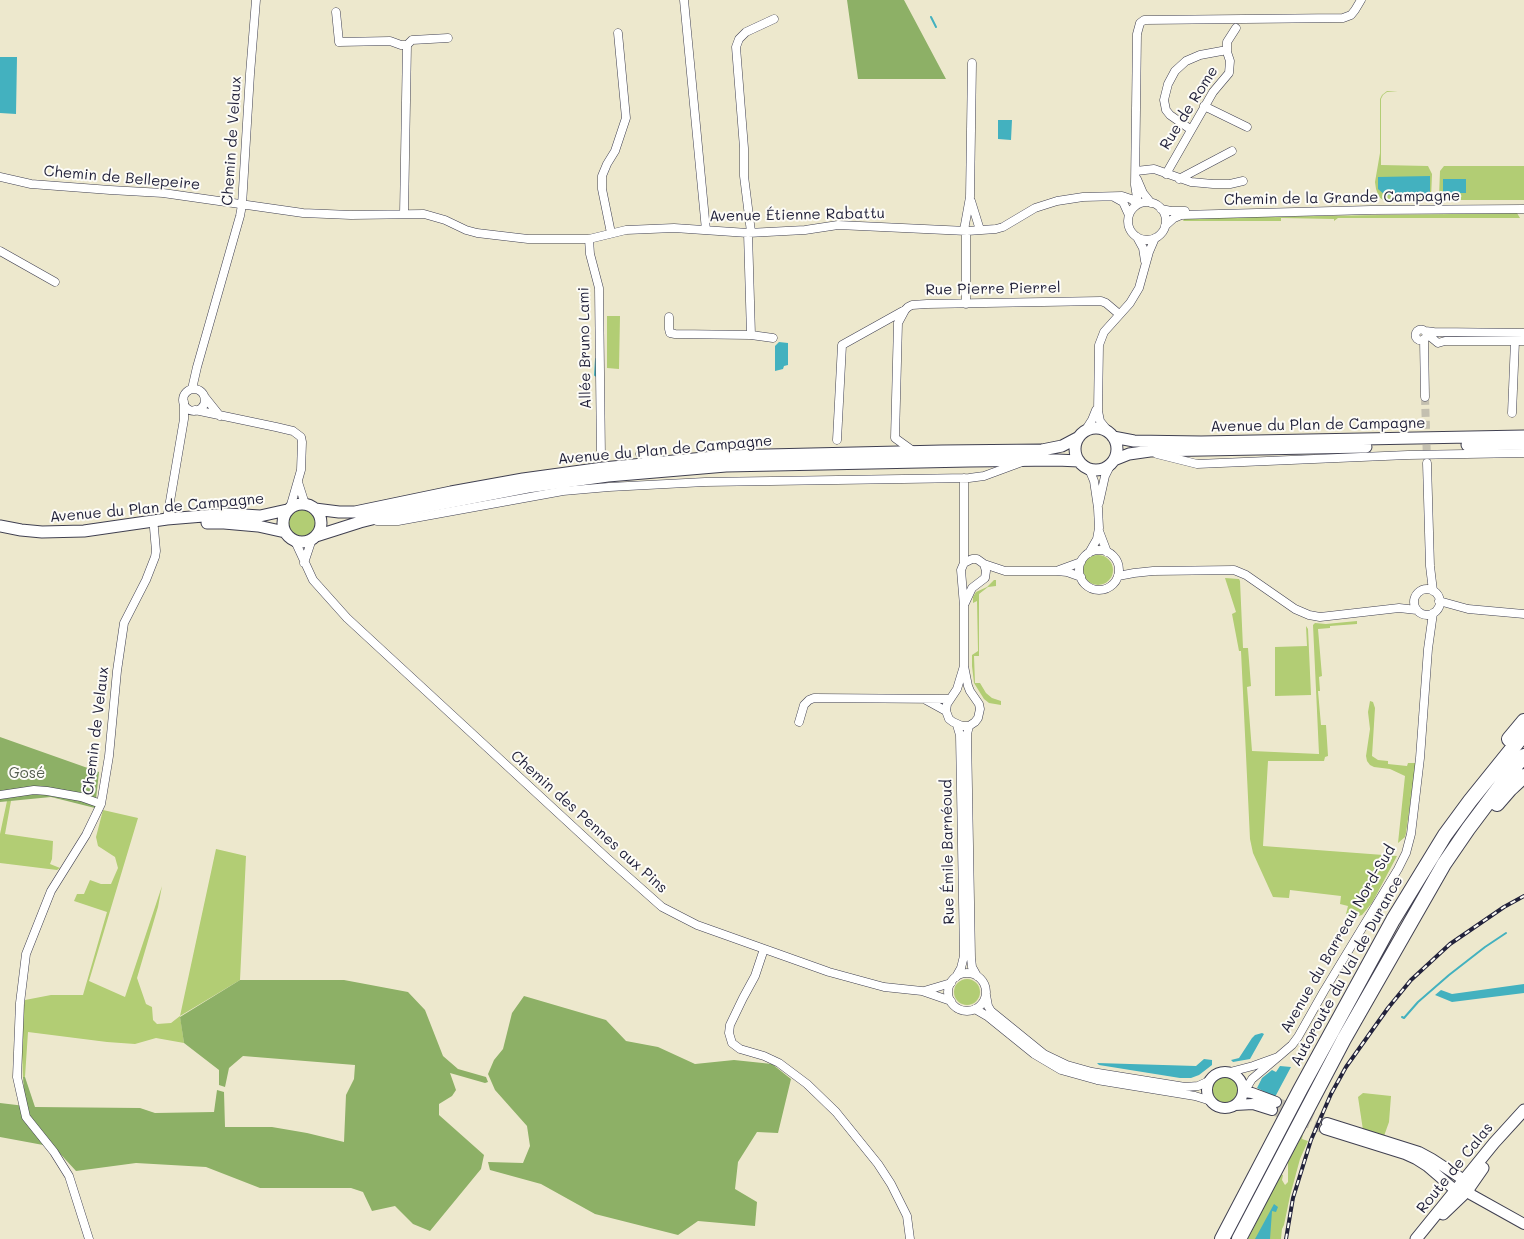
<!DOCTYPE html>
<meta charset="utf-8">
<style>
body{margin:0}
canvas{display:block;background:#ede8cd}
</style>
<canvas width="1524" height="1239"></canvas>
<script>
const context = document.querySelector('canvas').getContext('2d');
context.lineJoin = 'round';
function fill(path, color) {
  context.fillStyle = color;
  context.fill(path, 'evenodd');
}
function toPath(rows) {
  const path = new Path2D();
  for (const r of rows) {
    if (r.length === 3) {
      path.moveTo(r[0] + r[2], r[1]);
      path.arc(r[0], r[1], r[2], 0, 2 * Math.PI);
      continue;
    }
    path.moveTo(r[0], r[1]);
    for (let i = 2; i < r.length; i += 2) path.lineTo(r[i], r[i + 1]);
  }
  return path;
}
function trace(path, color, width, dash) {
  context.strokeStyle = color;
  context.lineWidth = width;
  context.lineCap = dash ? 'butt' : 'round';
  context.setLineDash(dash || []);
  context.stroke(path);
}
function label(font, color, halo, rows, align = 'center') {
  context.font = font + ' Mali,sans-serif';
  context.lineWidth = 4;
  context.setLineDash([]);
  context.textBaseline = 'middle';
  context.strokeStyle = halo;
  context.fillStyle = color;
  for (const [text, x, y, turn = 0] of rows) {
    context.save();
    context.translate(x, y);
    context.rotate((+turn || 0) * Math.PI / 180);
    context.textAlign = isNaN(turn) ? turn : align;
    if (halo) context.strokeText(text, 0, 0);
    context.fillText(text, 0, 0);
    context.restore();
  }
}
fill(toPath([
 [1387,91,1398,92,1387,92,1383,95,1381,99,1381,165,1428,166,1432,174,1431,199,1384,201,1379,197,1376,189,1375,182,1380,153,1380,99,1382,95],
 [1444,166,1524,166,1524,200,1443,200,1439,197,1440,171],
 [1517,213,1520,218,1338,218,1334,221,1334,219,1281,218,1281,221,1183,221,1185,218],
 [607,316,620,316,619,369,607,368],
 [303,523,15],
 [1098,570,15],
 [1225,578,1239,579,1240,581,1243,648,1248,648,1251,686,1247,687,1252,751,1319,754,1313,625,1315,623,1326,624,1357,621,1357,624,1330,626,1330,628,1318,629,1322,676,1319,677,1320,691,1318,691,1321,725,1326,725,1328,756,1325,757,1324,761,1268,761,1263,846,1397,856,1372,903,1362,915,1352,918,1346,914,1348,906,1340,904,1341,896,1290,890,1289,898,1273,897,1253,853,1250,839,1241,651,1239,651,1232,614,1236,612],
 [994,580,996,580,996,586,988,587,979,594,979,656,974,656,975,683,980,683,986,693,992,698,1001,701,1001,705,989,703,984,699,974,683,972,666,972,655,978,651,977,601,973,603,973,597,976,592,987,587],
 [1306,626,1308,629,1311,695,1275,696,1275,647,1307,646],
 [1370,701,1373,702,1375,708,1372,756,1378,760,1388,761,1388,764,1407,766,1408,763,1416,763,1406,833,1405,837,1398,843,1405,776,1390,769,1374,767,1370,765,1367,761,1366,756,1370,729,1368,712],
 [7,801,11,801,5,834,53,841,52,859,50,864,60,868,57,870,0,863,0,834],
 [103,810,138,818,89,981,125,997,162,886,158,907,137,978,146,1004,152,1007,153,1020,157,1024,171,1023,180,1016,216,849,246,856,240,980,180,1016,184,1043,156,1038,135,1044,107,1042,28,1032,25,1077,23,1077,22,1054,23,1011,25,1000,51,995,83,995,107,912,74,901,77,894,84,894,90,880,101,884,111,884,118,868,115,857,98,846,96,837],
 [967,992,13],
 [1225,1089,14],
 [1363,1093,1391,1096,1389,1122,1384,1136,1363,1130,1358,1097],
 [1303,1134,1302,1139,1308,1141,1300,1159,1290,1196,1284,1225,1282,1229,1281,1239,1248,1239,1281,1174,1283,1175,1282,1180,1285,1185,1288,1182,1288,1162]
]), '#b2cd74');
fill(toPath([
 [847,0,904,0,946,79,858,79],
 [0,737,99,772,95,808,51,797,0,802],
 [240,980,344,980,408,992,425,1010,443,1056,458,1069,486,1077,488,1082,485,1083,450,1073,456,1090,452,1096,439,1104,439,1115,484,1155,481,1169,430,1231,413,1224,395,1206,372,1211,363,1192,351,1188,260,1188,206,1167,136,1163,76,1171,54,1147,0,1137,0,1103,25,1106,23,1077,25,1077,35,1107,140,1108,155,1113,214,1112,217,1090,224,1092,225,1127,272,1127,307,1133,344,1142,346,1095,354,1079,355,1065,243,1056,229,1068,225,1087,219,1085,219,1070,184,1043,180,1017],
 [524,996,606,1020,626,1041,658,1047,695,1064,734,1060,772,1064,791,1079,778,1133,757,1132,738,1162,735,1189,757,1202,755,1226,698,1221,678,1235,595,1214,541,1184,490,1170,488,1162,523,1163,530,1146,527,1126,495,1090,488,1074,494,1060,503,1049,512,1013]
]), '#8db066');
fill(toPath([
 [0,57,17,57,16,114,0,113],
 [998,120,1012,120,1011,140,998,139],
 [1430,176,1430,194,1385,195,1378,189,1378,177],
 [1443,179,1466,179,1466,193,1443,193],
 [779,342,788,343,788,365,784,366,783,369,775,371,775,346],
 [1524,984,1524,993,1452,1002,1435,995,1441,990,1452,994],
 [1262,1033,1264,1034,1250,1059,1233,1062,1231,1060,1239,1058,1252,1038,1255,1035],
 [1204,1059,1212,1060,1212,1065,1199,1075,1191,1078,1180,1078,1099,1065,1097,1063,1196,1066],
 [1280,1066,1291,1067,1275,1097,1257,1088,1262,1078,1272,1070,1276,1072],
 [1274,1204,1278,1207,1276,1212,1272,1211,1270,1239,1255,1239]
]), '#43b1bf');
trace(toPath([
 [931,17,936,27],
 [596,359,595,375,597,376],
 [1402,1017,1404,1018,1418,1002,1449,975,1485,947,1506,933]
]), '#43b1bf', 2);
trace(toPath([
 [1425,397,1427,461]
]), '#c4c0b0', 8, [8, 4]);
trace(toPath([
 [1276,1102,1327,1123],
 [1272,1110,1325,1129]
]), '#c4c0b0', 10, [10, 5]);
const minor = toPath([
 [684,0,706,230],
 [336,12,339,42,390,41,401,45,407,45,412,40,448,38],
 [1204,106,1247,127],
 [1190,129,1170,115,1166,110,1164,100,1168,84,1175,71,1186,61,1200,55,1227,50],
 [1136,171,1154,169,1191,182,1213,184,1230,184,1243,181],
 [1166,174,1213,92,1229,73,1230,61,1227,52,1227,42,1236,28],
 [0,177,31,184,110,190,163,193,303,213,351,215,424,214,445,220,466,230,477,233,528,239,589,239,626,230,674,228,748,233,805,230,838,225,967,231,996,229,1003,227,1035,208,1057,201,1083,197,1122,196,1131,199,1138,204],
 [1137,179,1143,193,1151,203],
 [1179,179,1232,151],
 [1114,197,1123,202,1129,215],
 [971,201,980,230],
 [1147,221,19],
 [1138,204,1135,185,1137,34,1140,23,1144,20,1343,18,1351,15,1355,10,1361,0],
 [1161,209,1171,211,1185,211],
 [404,214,407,45],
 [1165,226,1174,218,1181,215,1371,210,1524,209],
 [964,230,970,197,972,63],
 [751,232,744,176,744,148,736,47,739,39,746,32,774,19],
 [611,233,602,189,602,176,607,164,615,151,626,118,618,33],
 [748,233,751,335],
 [1137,237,1143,248,1145,261],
 [589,239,590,254,599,288,601,457],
 [0,251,55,282],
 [966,304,966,230],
 [669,317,669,329,670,333,675,334,751,335,773,338],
 [1421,335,5.5],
 [1425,331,1434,332,1524,333],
 [1427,334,1438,343,1445,341,1524,341],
 [1424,339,1425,397],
 [192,389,197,367,240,216,242,205,250,74,256,0],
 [194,400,11],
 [204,396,220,416],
 [195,410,276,427,293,431,301,437,302,442,301,470,290,508],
 [1512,413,1515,341],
 [1085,431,1092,420,1096,410],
 [1108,431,1100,421,1098,411,1099,345,1104,332,1130,303,1139,288,1149,252,1155,238],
 [837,440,842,345,903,311],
 [913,451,895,438,898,323,905,310,908,307,912,305,927,304,1101,301,1106,303,1119,314],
 [640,454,662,461],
 [1157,454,1197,464,1408,455,1524,453],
 [1427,463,1430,566,1433,591],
 [964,478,964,563],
 [298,482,305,504],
 [1099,503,1105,476,1111,464],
 [167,519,184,419,184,402],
 [377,521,398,521,563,491,609,487,705,482,969,478,984,476,1022,462],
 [1099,531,1107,552],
 [295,541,313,580,347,618,608,859,662,907,697,925,829,972,884,987,922,991,951,1001],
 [1099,570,20],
 [1089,553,1097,539,1099,528,1098,508,1094,481,1089,469],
 [304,563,312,539],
 [1059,570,1081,562],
 [1118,576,1134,573,1153,571,1234,570,1246,575,1295,609,1309,615,1320,617,1399,608,1417,610],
 [1427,602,13],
 [1439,601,1468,609,1524,614],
 [965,603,972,588,985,578,986,571,984,564],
 [964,666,957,689,947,704,946,711,949,719,953,722,962,726,969,726,975,722,978,718,980,709,979,704,970,691,968,686,964,666,964,606,961,570,964,563,972,559,977,559,984,564,1005,571,1057,571,1067,572,1081,577],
 [926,700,946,711],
 [799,722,804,705,809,700,814,698,950,699],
 [969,726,967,734,971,958,972,967,977,976],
 [0,795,34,790,47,791,81,797,101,804],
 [764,949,755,976,743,998,730,1025,729,1033,732,1043,740,1049,764,1056,779,1063,807,1084,836,1112,878,1164,891,1184,907,1216,910,1239],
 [967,992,19],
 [956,977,961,968,964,956,960,735,957,725],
 [924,991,951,983],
 [986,995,988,1006,991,1011,1044,1054,1067,1065,1092,1072,1185,1087,1198,1086,1209,1081],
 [975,1009,987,1016,1034,1054,1061,1070,1097,1080,1195,1096,1211,1101],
 [1278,1057,1292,1045,1298,1037,1324,991,1398,869,1406,853,1411,834,1420,758,1428,649,1433,613],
 [1230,1072,1253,1066,1278,1057,1252,1079,1244,1092],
 [89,1239,69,1176,54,1152,26,1117,17,1077,20,1003,26,954,51,891,86,835,101,804,109,756,117,671,124,623,146,580,155,557,156,551,154,528]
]);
const tertiary = toPath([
 [1225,1090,18],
 [1244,1092,1252,1093,1276,1102],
 [1235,1105,1253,1104,1272,1110],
 [1327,1123,1419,1152,1432,1159,1464,1180,1467,1191,1472,1195,1524,1224],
 [1325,1129,1405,1154,1416,1159,1427,1166,1455,1190,1463,1191]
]);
const secondary = toPath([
 [1096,449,21],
 [1113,437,1134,441,1201,442,1524,436],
 [1467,445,1524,444],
 [1114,460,1129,454,1150,451,1366,447],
 [302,523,19],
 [315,509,339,512,355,512,451,492,523,479,603,468,724,456,942,451,1042,450,1062,446,1079,437],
 [207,523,224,523,258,526,285,532],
 [0,526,21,530,42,532,84,531,167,519,228,514,260,516,287,510],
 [316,536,360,522,404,511,528,487,608,476,726,466,969,461,1057,460,1079,461],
 [1443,1214,1467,1191,1483,1168],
 [1416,1239,1494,1143,1524,1110]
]);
const motorway = toPath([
 [1509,739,1524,721],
 [1497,804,1510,789,1524,776],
 [1222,1239,1300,1090,1393,920,1445,835,1470,801,1524,734],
 [1239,1239,1344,1039,1444,864,1468,829,1513,769,1524,756]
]);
trace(minor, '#404051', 9);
trace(tertiary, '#404051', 12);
trace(secondary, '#404051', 13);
trace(motorway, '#404051', 16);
trace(minor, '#fff', 8);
trace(tertiary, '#fff', 10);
trace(secondary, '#fff', 11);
trace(motorway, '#fff', 14);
const rail = toPath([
 [1286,1239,1293,1198,1311,1140,1331,1094,1346,1067,1388,1008,1411,980,1450,944,1504,907,1524,896]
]);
trace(rail, '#22223b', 4);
trace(rail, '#fdfcf7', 2, [5.5]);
label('15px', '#22223b', '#fdfcf7', [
 ["Rue de Rome",1189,108,-58],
 ["Chemin de Velaux",232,141,-86],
 ["Chemin de Bellepeire",122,178,5],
 ["Chemin de la Grande Campagne",1342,198,-1],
 ["Avenue Étienne Rabattu",797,215,-1],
 ["Rue Pierre Pierrel",993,289,-1],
 ["Allée Bruno Lami",585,348,-91],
 ["Avenue du Plan de Campagne",1318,425,-1],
 ["Avenue du Plan de Campagne",665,450,-5],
 ["Avenue du Plan de Campagne",157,508,-5],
 ["Chemin de Velaux",96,731,-83],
 ["Chemin des Pennes aux Pins",589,822,42],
 ["Rue Émile Barnéoud",948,852,-91],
 ["Avenue du Barreau Nord-Sud",1338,939,-60],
 ["Autoroute du Val de Durance",1347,971,-61],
 ["Route de Calas",1455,1168,-51]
]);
label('15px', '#545e4f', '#fdfcf7', [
 ["Gosé",27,773]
]);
</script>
